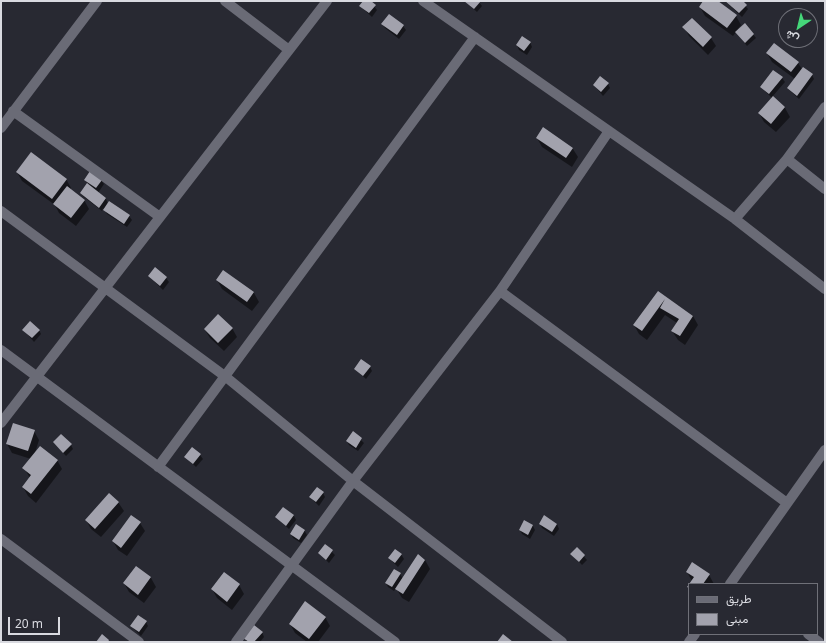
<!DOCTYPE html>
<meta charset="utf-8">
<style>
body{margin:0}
#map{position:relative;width:826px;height:643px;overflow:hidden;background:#282932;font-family:"Noto Sans",Vazirmatn,sans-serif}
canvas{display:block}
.frame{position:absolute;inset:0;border:2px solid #d9dae0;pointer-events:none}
.legend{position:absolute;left:688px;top:583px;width:130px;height:52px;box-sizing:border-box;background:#282932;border:1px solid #6f7078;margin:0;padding:5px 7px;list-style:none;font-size:12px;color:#d9dae0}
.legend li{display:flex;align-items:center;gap:8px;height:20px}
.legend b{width:20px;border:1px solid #6f7078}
.north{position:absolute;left:778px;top:8px;width:40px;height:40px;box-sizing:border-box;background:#282932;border:1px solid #6f7078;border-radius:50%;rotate:215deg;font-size:11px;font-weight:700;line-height:16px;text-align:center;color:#d9dae0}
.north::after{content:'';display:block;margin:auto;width:14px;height:18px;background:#45d77a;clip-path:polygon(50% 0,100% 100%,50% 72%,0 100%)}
.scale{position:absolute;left:8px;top:617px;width:52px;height:18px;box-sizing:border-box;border:2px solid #d9dae0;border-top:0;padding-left:5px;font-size:12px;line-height:14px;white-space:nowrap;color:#d9dae0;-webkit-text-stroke:3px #282932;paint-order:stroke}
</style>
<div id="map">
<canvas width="826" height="643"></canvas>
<div class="frame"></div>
<ul class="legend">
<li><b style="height:5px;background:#6a6b76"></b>طريق</li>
<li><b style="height:11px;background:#a2a2ad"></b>مبنى</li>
</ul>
<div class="north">ش</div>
<div class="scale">20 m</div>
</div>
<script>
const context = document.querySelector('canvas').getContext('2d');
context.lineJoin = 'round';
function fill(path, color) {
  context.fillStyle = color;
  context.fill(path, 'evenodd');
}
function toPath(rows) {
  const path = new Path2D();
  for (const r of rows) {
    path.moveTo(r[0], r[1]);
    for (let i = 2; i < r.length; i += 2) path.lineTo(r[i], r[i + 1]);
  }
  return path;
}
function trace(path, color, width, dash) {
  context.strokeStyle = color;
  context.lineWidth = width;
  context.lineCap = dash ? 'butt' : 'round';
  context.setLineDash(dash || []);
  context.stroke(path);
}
fill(toPath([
 [364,1,370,1,377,10,372,17,360,6],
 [465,1,478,1,482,6,477,12],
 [705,1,716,1,736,16,741,25,737,30,745,24,756,38,747,46,736,32,733,36,705,16,700,7],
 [725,1,741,1,748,9,742,17],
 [389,15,403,26,406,30,399,39,385,28,382,24],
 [684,27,711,38,716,46,708,55,689,36],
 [530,42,532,47,527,55,519,50,517,45],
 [767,53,798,63,802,69,812,75,814,79,799,99,788,89,795,79,772,62],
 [782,78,785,82,772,97,785,108,790,117,776,132,764,122,759,113,772,98,761,87],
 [608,84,610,88,603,96,594,85],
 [543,129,573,149,578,157,572,167,542,147,537,138],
 [17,172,66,179,71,188,70,190,84,200,89,209,76,226,59,213,55,205,22,181],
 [85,180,101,180,104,184,98,193,106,199,108,204,129,216,132,220,127,227,107,214,103,208,102,211,84,197,81,193,88,184],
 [224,271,254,293,259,302,252,311,222,289,217,280],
 [149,276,166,278,169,282,163,290],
 [658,292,693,316,698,325,685,345,678,340,672,331,677,323,665,315,647,340,639,334,634,325],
 [232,328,237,337,224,351,210,338,205,330],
 [24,330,39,330,41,334,34,342],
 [370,367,372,371,366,379,355,369],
 [34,431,39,440,35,453,57,460,62,469,36,503,28,496,23,487,30,478,24,468,31,459,12,453,7,444],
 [353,432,364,443,358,451,349,445,347,441],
 [54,443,71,445,73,449,66,456],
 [200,455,203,459,196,467,186,457],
 [323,493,325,497,319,506,310,497],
 [118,502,124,511,101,537,91,529,86,520],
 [283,508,294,516,296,520,289,529,276,517],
 [525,522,533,526,535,530,530,539,522,534,520,530],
 [140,523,145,531,127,556,118,550,113,541],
 [540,524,557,524,559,529,554,536,542,528],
 [304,530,307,535,301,543,293,538,291,534],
 [325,545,335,555,329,563,319,553],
 [577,549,587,560,582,565,572,554],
 [401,554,404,559,398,567,389,558],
 [425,560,430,569,409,602,402,598,396,588,394,591,388,587,386,583,400,574,403,579],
 [136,567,151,578,156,587,144,603,129,592,124,583],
 [687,572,709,575,714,584,690,584,692,581],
 [239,585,244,594,232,610,217,598,212,589],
 [325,617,330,626,318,642,307,642,295,633,290,624],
 [146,622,148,626,141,636,131,626],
 [262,632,264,637,260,642,247,642,245,638]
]), '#0007');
fill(toPath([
 [363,1,371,1,376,5,369,13,359,6],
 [464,1,481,1,474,9],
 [703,1,718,1,737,15,727,28,699,7],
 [725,1,743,1,747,5,739,13],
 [389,14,404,25,397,35,381,24],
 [692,18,712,37,703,47,682,27],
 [745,23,754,34,745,43,735,32],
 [522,36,531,42,524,51,516,45],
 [774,43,799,62,791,72,766,53],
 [803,67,813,74,797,96,787,88],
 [773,70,783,77,769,94,760,87],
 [600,76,609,83,601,92,593,85],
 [773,96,785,107,771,124,758,113],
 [543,127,573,148,566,158,536,138],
 [31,152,67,179,52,199,16,172],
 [90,171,102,180,96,188,84,180],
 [87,183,106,198,99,208,80,193],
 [67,186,85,200,71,218,53,204],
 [109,201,130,215,124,224,103,210],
 [155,267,167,277,160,286,148,276],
 [223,270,254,292,247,302,216,280],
 [658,291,693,316,680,336,671,331,679,319,660,308,665,299,642,331,633,325],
 [218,314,233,328,218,343,204,329],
 [30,321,40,330,32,338,22,330],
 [361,359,371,366,363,376,354,369],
 [13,423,35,430,28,451,6,444],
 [353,431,362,438,356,448,346,441],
 [61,434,72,444,63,453,53,442],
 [40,446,58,460,31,494,22,487,31,475,22,468],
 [192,447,201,454,193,464,184,457],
 [317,487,324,492,316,502,309,497],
 [109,493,119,502,95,529,85,520],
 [283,507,294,515,286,526,275,517],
 [131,515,141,522,121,548,112,541],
 [544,515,557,524,552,532,539,524],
 [524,520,533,525,528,535,519,530],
 [296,524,305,530,299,540,290,534],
 [325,544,333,550,326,560,318,553],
 [577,547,585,555,579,562,570,554],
 [395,549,402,554,395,563,388,558],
 [418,554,425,560,403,594,395,589],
 [692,562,710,574,703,584,689,584,689,588,687,587,694,577,686,572],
 [136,566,151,577,138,595,123,583],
 [394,569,401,573,392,587,385,583],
 [224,572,240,584,227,602,211,589],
 [305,601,326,617,309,639,289,624],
 [138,615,147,621,139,632,130,626],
 [254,625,263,632,254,642,249,642,243,638],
 [102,634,109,640,108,642,96,642],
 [503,634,513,642,497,642]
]), '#a2a2ad');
trace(toPath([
 [225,1,289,50],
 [423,1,735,219,825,289],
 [825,107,787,159,825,189],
 [13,111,160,217],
 [1,128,97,1],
 [1,211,226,377,353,481,562,642],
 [735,219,787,159],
 [500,291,787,503],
 [1,350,395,642],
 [1,423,327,1],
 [158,467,475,37],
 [1,539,139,642],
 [730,584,825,450],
 [808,634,819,642],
 [236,642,353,481,500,291,609,131],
 [689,642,695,634]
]), '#6a6b76', 10);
</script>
